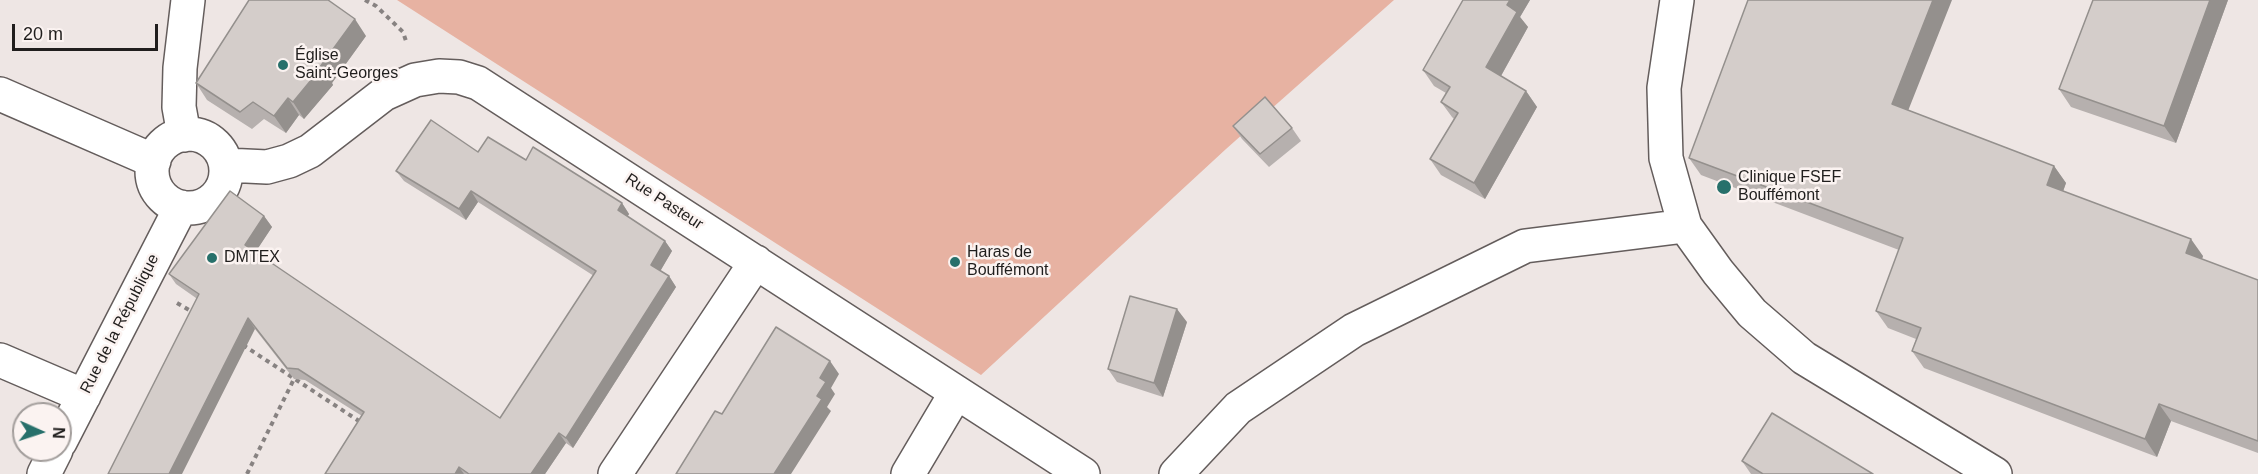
<!DOCTYPE html>
<meta charset="utf-8">
<style>
body{margin:0}
#map{position:relative;width:2258px;height:474px;overflow:hidden;background:#eee6e4;font-family:Arial,sans-serif}
canvas{display:block}
.north{position:absolute;left:12px;top:402px;width:60px;height:60px;box-sizing:border-box;background:#fbf3f1;border:2px solid #a39e9c;border-radius:50%;rotate:93deg;font-size:16px;font-weight:700;line-height:24px;text-align:center;color:#201e1d}
.north::after{content:'';display:block;margin:auto;width:21px;height:27px;background:#27706b;clip-path:polygon(50% 0,100% 100%,50% 72%,0 100%)}
.scale{position:absolute;left:12px;top:24px;width:146px;height:27px;box-sizing:border-box;border:3px solid #201e1d;border-top:0;padding-left:8px;font-size:18px;line-height:21px;white-space:nowrap;color:#201e1d;-webkit-text-stroke:4px #fbf3f1;paint-order:stroke}
</style>
<div id="map">
<canvas width="2258" height="474"></canvas>
<div class="north">N</div>
<div class="scale">20 m</div>
</div>
<script>
const context = document.querySelector('canvas').getContext('2d');
context.lineJoin = 'round';
function fill(path, color) {
  context.fillStyle = color;
  context.fill(path, 'evenodd');
}
function toPath(rows) {
  const path = new Path2D();
  for (const r of rows) {
    if (r.length === 3) {
      path.moveTo(r[0] + r[2], r[1]);
      path.arc(r[0], r[1], r[2], 0, 2 * Math.PI);
      continue;
    }
    path.moveTo(r[0], r[1]);
    for (let i = 2; i < r.length; i += 2) path.lineTo(r[i], r[i + 1]);
  }
  return path;
}
function trace(path, color, width, dash) {
  context.strokeStyle = color;
  context.lineWidth = width;
  context.lineCap = dash ? 'butt' : 'round';
  context.setLineDash(dash || []);
  context.stroke(path);
}
function label(font, color, halo, rows, align = 'center') {
  context.font = font + ' Arial,sans-serif';
  context.lineWidth = 5;
  context.setLineDash([]);
  context.textBaseline = 'middle';
  context.strokeStyle = halo;
  context.fillStyle = color;
  for (const [text, x, y, turn = 0] of rows) {
    context.save();
    context.translate(x, y);
    context.rotate((+turn || 0) * Math.PI / 180);
    context.textAlign = isNaN(turn) ? turn : align;
    if (halo) context.strokeText(text, 0, 0);
    context.fillText(text, 0, 0);
    context.restore();
  }
}
fill(toPath([
 [397,0,1394,0,1226,149,981,375]
]), '#e7b2a2');
const minor = toPath([
 [1677,0,1664,88,1666,158,1685,226,1718,272,1752,313,1804,358,1995,474],
 [0,94,154,161],
 [189,171,37],
 [184,135,179,107,180,68,188,0],
 [226,165,267,167,289,161,310,151,384,94,415,80,439,76,459,77,478,83,1083,474],
 [0,360,84,396],
 [60,442,181,207],
 [44,474,56,450],
 [615,474,756,262],
 [908,474,956,393],
 [1176,474,1238,408,1354,330,1525,246,1685,226]
]);
trace(minor, '#645d5c', 36);
trace(toPath([
 [365,0,376,6,403,32,406,41],
 [177,303,194,313],
 [243,345,362,423],
 [247,474,294,379]
]), '#878281', 4, [4.5, 4.5]);
trace(minor, '#fff', 33);
fill(toPath([
 [1463,0,1530,0,1520,17,1528,27,1501,76,1526,91,1537,107,1485,199,1441,175,1430,159,1454,119,1452,117,1441,102,1446,93,1434,86,1423,70],
 [2093,0,2228,0,2176,143,2071,107,2059,89],
 [366,36,332,83,333,85,304,119,299,115,286,133,264,119,252,129,207,100,196,83],
 [1908,110,2054,166,2066,183,2063,191,2203,256,2202,259,2258,280,2258,453,2171,421,2157,457,1924,368,1912,351,1916,339,1888,328,1876,311,1899,250,1701,175,1689,158],
 [1233,126,1292,128,1301,141,1269,167,1242,139],
 [478,152,526,160,622,203,629,214,627,217,665,241,672,251,660,271,669,276,676,287,573,448,566,443,545,474,325,474,362,416,305,380,294,379,255,329,196,298,176,284,169,274,264,216,272,227,255,252,500,418,594,276,478,202,466,220,404,181,396,171],
 [1187,322,1163,397,1117,382,1108,369],
 [1742,461,1873,474,1751,474]
]), '#b6b0ae');
fill(toPath([
 [1510,0,1530,0,1520,17,1528,27,1497,83,1486,67,1507,5],
 [1933,0,1952,0,1904,121,1892,104],
 [2210,0,2228,0,2176,143,2164,126],
 [355,19,366,36,332,83,333,85,304,119,293,102,320,67],
 [1526,91,1537,107,1485,199,1474,183],
 [288,98,299,115,286,133,274,116],
 [2054,166,2066,183,2059,203,2047,185],
 [471,191,478,202,466,220,459,209],
 [622,203,629,214,625,221,618,210],
 [264,216,272,227,253,256,245,245],
 [2191,239,2203,256,2198,270,2186,253],
 [665,241,672,251,658,275,651,265],
 [669,276,676,287,573,448,566,438],
 [1177,309,1187,322,1163,397,1154,383],
 [248,318,255,329,182,474,169,474],
 [830,361,839,374,831,388,835,394,827,407,831,411,791,474,774,474,817,396,820,378],
 [2159,404,2171,421,2157,457,2145,439],
 [559,433,566,443,545,474,531,474],
 [459,467,464,474,455,474]
]), '#94908d');
const building = toPath([
 [249,0,328,0,355,19,320,67,321,68,293,102,288,98,274,116,253,102,240,112,196,83,249,0],
 [1463,0,1510,0,1507,5,1517,12,1486,67,1526,91,1474,183,1430,159,1458,113,1441,102,1450,87,1423,70,1463,0],
 [1748,0,1933,0,1892,104,2054,166,2047,185,2191,239,2186,253,2258,280,2258,441,2159,404,2145,439,1912,351,1921,328,1876,311,1903,238,1689,158,1748,0],
 [2093,0,2210,0,2164,126,2059,89,2093,0],
 [1265,97,1292,128,1260,154,1233,126,1265,97],
 [431,120,478,152,488,137,526,160,533,147,622,203,618,210,665,241,651,265,669,276,566,438,559,433,531,474,469,474,459,467,455,474,325,474,364,412,298,369,287,368,248,318,169,474,108,474,199,294,169,274,230,191,264,216,245,245,500,418,596,271,471,191,459,209,396,171,431,120],
 [1130,296,1177,309,1154,383,1108,369,1130,296],
 [776,327,830,361,820,378,826,382,817,396,822,399,774,474,676,474,715,411,722,414,776,327],
 [1772,413,1873,474,1763,474,1742,461,1772,413]
]);
fill(building, '#d4cdca');
trace(building, '#94908d', 1.5);
for (const [x, y, r, color] of [
 [283,65,6,"#27706b"],
 [1724,187,8,"#27706b"],
 [212,258,6,"#27706b"],
 [955,262,6,"#27706b"]
]) {
  const dot = new Path2D();
  dot.arc(x, y, r, 0, 2 * Math.PI);
  context.fillStyle = color;
  context.fill(dot);
  trace(dot, '#fbf3f1', 2);
}
label('16px', '#201e1d', '#fbf3f1', [
 ["Église",295,56],
 ["Saint-Georges",295,74],
 ["Clinique FSEF",1738,178],
 ["Bouffémont",1738,196],
 ["Haras de",967,253],
 ["Bouffémont",967,271],
 ["DMTEX",224,258]
], 'left');
label('16px', '#201e1d', '#fbf3f1', [
 ["Rue Pasteur",664,202,33],
 ["Rue de la République",120,324,-63]
]);
</script>
